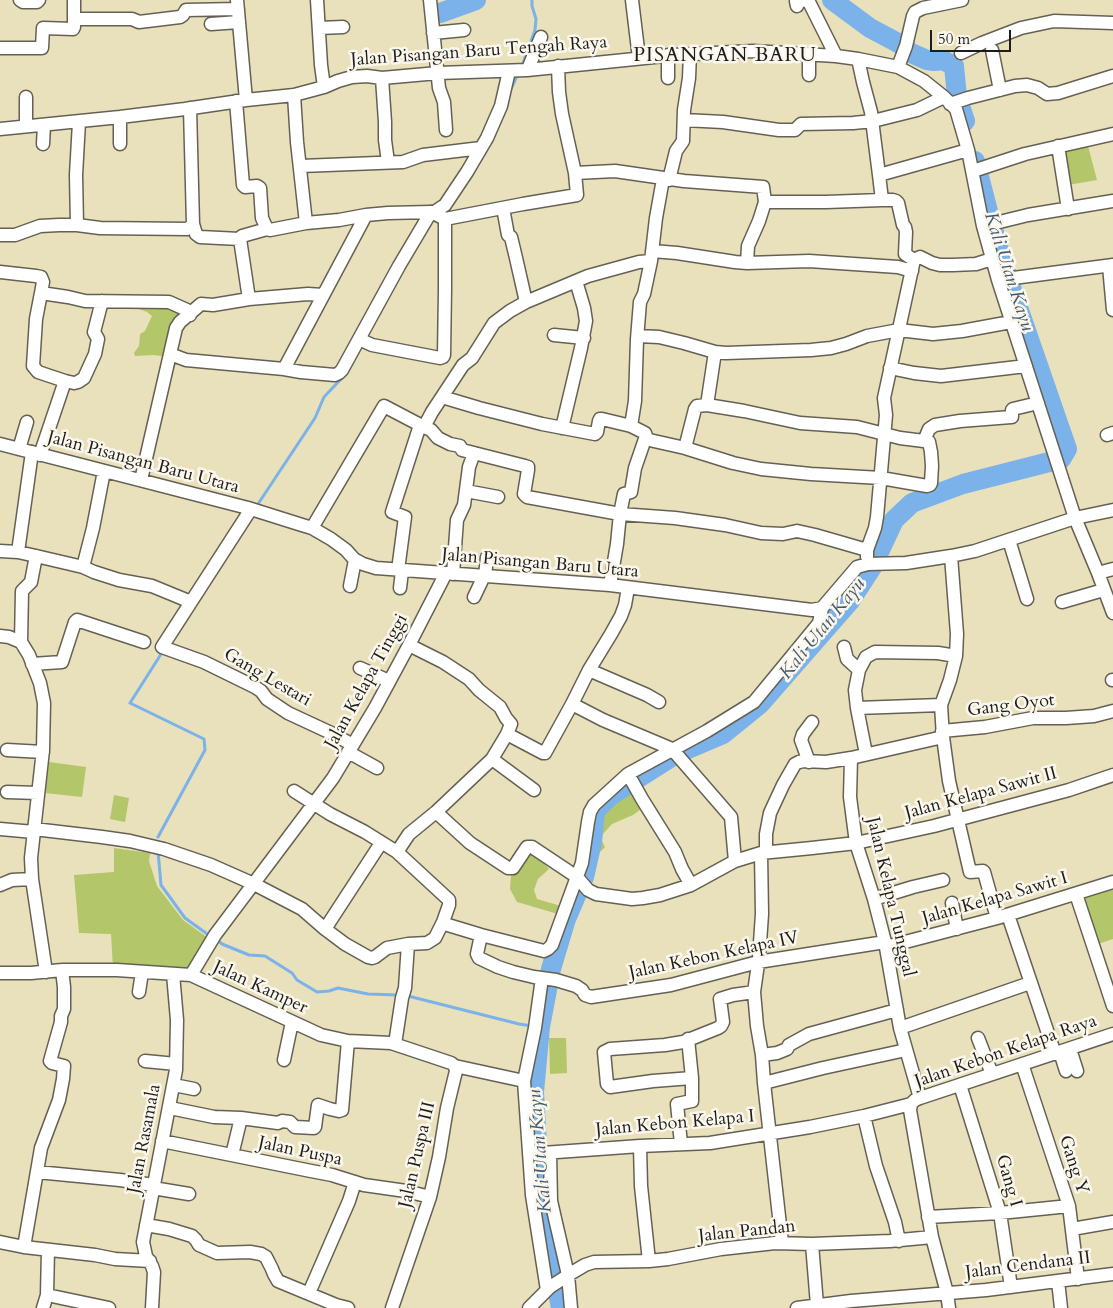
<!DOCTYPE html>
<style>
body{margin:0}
#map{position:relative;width:1113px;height:1308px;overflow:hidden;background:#e9e1bc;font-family:Cardo,serif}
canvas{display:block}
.scale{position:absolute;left:930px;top:30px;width:81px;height:22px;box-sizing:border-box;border:2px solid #1c1c1c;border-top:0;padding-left:6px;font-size:15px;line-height:18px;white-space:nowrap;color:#1c1c1c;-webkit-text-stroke:4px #fbf7ec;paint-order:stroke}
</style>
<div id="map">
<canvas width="1113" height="1308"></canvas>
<div class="scale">50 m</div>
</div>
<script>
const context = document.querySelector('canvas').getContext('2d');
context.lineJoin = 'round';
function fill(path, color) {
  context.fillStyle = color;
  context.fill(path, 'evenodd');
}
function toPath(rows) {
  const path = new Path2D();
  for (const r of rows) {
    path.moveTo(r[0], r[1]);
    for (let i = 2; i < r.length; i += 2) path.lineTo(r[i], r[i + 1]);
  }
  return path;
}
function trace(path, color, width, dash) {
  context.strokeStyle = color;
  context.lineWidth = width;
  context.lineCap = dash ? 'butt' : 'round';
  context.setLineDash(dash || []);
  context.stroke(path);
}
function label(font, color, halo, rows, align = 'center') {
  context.font = font + ' Cardo,serif';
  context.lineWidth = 5;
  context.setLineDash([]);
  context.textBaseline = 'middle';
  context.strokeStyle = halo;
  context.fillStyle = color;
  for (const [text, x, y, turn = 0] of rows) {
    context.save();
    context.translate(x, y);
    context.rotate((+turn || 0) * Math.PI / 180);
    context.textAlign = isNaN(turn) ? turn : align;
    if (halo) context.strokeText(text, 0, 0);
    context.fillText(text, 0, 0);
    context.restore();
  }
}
fill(toPath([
 [1088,146,1097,180,1068,185,1063,152],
 [154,302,190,317,187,320,169,357,153,355,135,356,134,353,139,346,140,334,145,331,152,316,147,312,136,308],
 [49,762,86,767,82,797,45,793],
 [633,784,635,789,631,795,640,810,633,815,612,824,603,834,601,839,605,847,599,853,591,854,595,833,601,824,606,804],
 [114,795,129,798,125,822,110,819],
 [114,848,150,853,149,861,157,886,183,920,208,938,186,973,113,968,111,934,79,933,74,875,114,872],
 [529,848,549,869,538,879,534,890,537,899,561,906,558,914,517,902,510,889,511,875,522,857],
 [1113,886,1113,939,1098,944,1081,897],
 [549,1038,566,1038,567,1073,550,1074]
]), '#b3c66a');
trace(toPath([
 [522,66,535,30,536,19,532,6,532,0],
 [510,91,518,74],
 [256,507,315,418,324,397,342,378],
 [158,837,205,750,204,739,130,703,163,651],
 [158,851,161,885,185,918,210,936],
 [216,939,222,944,249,955,265,956,292,973,297,980,317,992,329,991,338,988,368,994,398,995],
 [408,996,519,1024,532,1026]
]), '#7bb2ea', 3);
trace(toPath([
 [832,0,870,28,900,44,911,53,927,60,934,61,943,60,954,66,957,97,965,121],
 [440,13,476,0],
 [561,1308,549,1246,538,1163,534,1092,540,1027,551,969,566,919,584,877,592,842,595,811,610,796,676,754,723,734,760,704,850,601,872,567,894,520,912,503,963,484,1061,459,1067,449,1003,264,990,219,975,161]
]), '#7bb2ea', 20);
const minor = toPath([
 [20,0,23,2,37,2,39,0],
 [74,0,74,19],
 [237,0,246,100],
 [317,0,321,65,324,87],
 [430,0,439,88,444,102,446,130],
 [632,0,639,58],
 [808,0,836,56],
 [797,6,796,1,808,0],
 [211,24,239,22],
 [319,28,343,27],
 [433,33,464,30],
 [0,48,42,48,43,28,73,29,74,27,74,19,132,19,139,22,180,17,183,15,186,10,238,9],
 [992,50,1000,90],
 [961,53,982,43,1021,28,1054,21,1113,23],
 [809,54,809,75],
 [858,59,863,82,871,112,879,175],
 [558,66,559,92,562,114,575,173,615,171,684,181,763,187,765,202,826,202,882,200,879,175,968,150],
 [898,67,906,46,913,16,915,12,923,8,962,0],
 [528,69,541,37],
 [382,78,385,122,385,140,388,162],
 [668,78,668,55],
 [294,95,297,142,306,223],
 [26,97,26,126],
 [236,101,243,185,245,187,257,186,260,188,262,218,267,229,270,230,306,223,339,220,366,215,388,213,431,212,445,219,523,204,577,195,575,173],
 [950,104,968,98,1015,86,1027,85,1038,88,1047,94,1058,93,1113,76],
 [120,117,120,144],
 [684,120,723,122,779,130,795,130,801,124,853,123,873,121,917,110,944,97],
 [0,129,120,117,185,109,246,100,294,95,324,87,338,81,352,77,367,76,382,78,438,73,527,70,674,55,753,51,836,56,858,59,898,67,924,81,944,97,956,109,968,150,983,226,998,280,1075,518,1098,573,1113,613],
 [43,144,44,125],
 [1058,146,1068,209],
 [301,166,403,162,423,155,481,148],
 [973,171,1025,154,1113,134],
 [669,180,676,151,683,141,684,110,689,78,690,54],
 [882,200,893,200,896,201,898,203,903,225,905,227,906,232,905,254,914,260],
 [503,208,508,235,511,237,516,258,526,302],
 [431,212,399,266,359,339,372,345,440,358,443,357,444,355,445,289,445,219],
 [433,213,445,205,467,172,487,138,501,106,509,71],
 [193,224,196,234,200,237,240,239],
 [77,225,76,175,79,122],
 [983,226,1028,215,1113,201],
 [0,235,15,235,40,226,59,225,77,225,100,228,187,229,190,227,193,224,190,108],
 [652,251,677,253,735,262,747,263,809,261,898,267,912,271],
 [651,261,639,262,588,276,526,302,510,311,494,323,472,358,463,365,432,412,424,427,431,430,438,438,450,444,460,446,462,450,525,466,528,467,528,470,524,494,527,497,620,514,675,518,725,525,761,533,783,534,797,531,815,535,867,550],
 [747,263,748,246,759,221,765,202],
 [1109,266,1113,310],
 [0,272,36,276,41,277,43,282,41,293,68,297,85,301,169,302,187,310,190,315],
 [998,280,1113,265],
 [41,293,36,319,33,366,38,372,65,381,74,383,78,382,84,378,95,354,98,339,94,332,102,301],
 [249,299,240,239,242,236,267,229],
 [554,335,584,338],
 [638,336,659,337,684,343,715,352,707,405,744,411,800,423,857,427,900,438,924,441,929,429,935,425,960,421,1011,417,1012,417,1012,410,1013,409,1038,403],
 [715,352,726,353,811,350,831,348,846,344,867,336,899,330,933,334,962,331,1011,322],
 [170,354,186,360,284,369,301,372,335,375,339,373,342,370,359,339],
 [890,368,914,373,941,376,1026,366],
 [284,369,366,215],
 [442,397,479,408,542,424,595,434,597,432,599,421,600,419,602,419,631,426,645,433,646,436,645,439,685,448,733,463,761,469,811,474,881,478,927,486,930,485,931,483,932,466,931,452,929,442,924,441],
 [631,426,635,401,637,339,640,302,644,294,651,261,656,218,663,179],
 [562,428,581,348,586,321,584,308,576,281],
 [1107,435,1113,433],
 [0,444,248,508,302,525,312,528,331,539,346,550,354,559,363,564,376,568,610,585,812,610,822,608,857,567,868,564,906,563,951,556,975,551,1075,518,1113,510],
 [685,448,695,409,697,406,707,405],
 [19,449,27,422],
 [40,455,65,381],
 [141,480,176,328,180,322,201,304,213,305,249,299,308,294,323,295],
 [466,491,498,497],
 [251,509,162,647,204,662,255,687,261,691,267,699,288,713,331,733,353,745],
 [312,528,384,406,424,427],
 [1009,540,1027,599],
 [0,551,18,552,36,556,83,567,94,572,119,580,152,586,191,602],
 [18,552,32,452],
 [951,556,957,634,956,656,950,680,941,705,943,737,949,781,970,872,983,871,984,872,997,918],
 [867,557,867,550,875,528,877,517,886,415,884,398,914,260,920,257,932,263,940,265,953,265,976,264,992,259],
 [83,567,93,528,104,471],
 [398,570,405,517,392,512,420,425],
 [1098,573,1113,569],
 [453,574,457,520,464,505,469,467,474,453],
 [485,576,487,557],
 [610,585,617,544,620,514,624,494,631,492,635,468,645,439],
 [350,586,355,560],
 [400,588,402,571],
 [474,597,484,576],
 [1062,602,1100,591],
 [0,636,9,637,21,642],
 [21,642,29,655,40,683,44,703,43,750,31,858,32,879,46,972],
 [21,642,22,591,31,582,36,556],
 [844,647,847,659,859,670],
 [32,664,62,662,75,622,77,620,144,642],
 [360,668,389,681],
 [589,670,647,695,659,702],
 [1112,680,1113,680],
 [572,704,603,720,672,749,731,817,735,861],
 [857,708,941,705],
 [942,731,985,727,1033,718,1066,718,1094,716,1113,711],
 [507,734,543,753,545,753,572,704,589,670,611,634,621,616,625,605,628,588],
 [7,750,43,752],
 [348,752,377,768],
 [866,754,857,708,855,690,859,670,866,657,875,652,938,653,956,656],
 [851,758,850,797,856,843,874,899,885,942,900,1028,920,1098],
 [492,759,534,790],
 [809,762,801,740,803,734,812,722],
 [628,774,642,799,675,852,682,869,691,885],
 [7,792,38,793],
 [436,812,470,843,508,868,513,868,527,847,532,847,577,877,588,890,596,894,632,899,643,898,660,895,691,885,735,861,761,853,812,848,856,843,934,826,1069,790,1113,775],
 [0,829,34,832],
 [34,829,102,837,130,841,164,849,211,865,254,884,302,909,325,929,345,944,368,957,372,958,375,957,387,948,408,944,427,943,435,938,443,922,449,905,449,900,397,852,365,832,330,814,294,791],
 [397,852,409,834,436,812,492,759,507,734,511,724,506,718,500,707,479,690,469,679,443,662,409,645],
 [766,852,766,834,770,813,783,785,795,764,799,762,804,761,826,762,851,758,943,737],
 [761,853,762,914,759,957,754,992,757,1026,762,1055,764,1083,782,1243],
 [0,885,12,880,32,879],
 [1076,894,1113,1006],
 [874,899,913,887,943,880],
 [952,903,957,929],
 [1008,915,1055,1054],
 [443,922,448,925,481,935,544,951,548,949,552,945,582,863,588,822,590,812,594,805,628,774,707,731,754,702,819,623,822,608],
 [325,929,381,843],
 [481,935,477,954,479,958,498,967,513,972,534,977,556,980,576,986,582,990,585,995,591,997,671,985,758,962,885,942],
 [886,947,997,918,1113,882],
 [0,973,31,973,62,970,117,970,191,975,321,1035,348,1041,391,1043,451,1063,455,1066,524,1081,532,1195,547,1290],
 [191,975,215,935,333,778,375,708,409,645,446,573],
 [139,992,142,972],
 [900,1028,1030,983],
 [978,1038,992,1074],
 [395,1044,402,998,405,988,408,944],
 [1070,1049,1077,1071],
 [1060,1052,1066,1071],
 [762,1055,777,1053,787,1049,789,1045,809,1034,897,1010],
 [284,1060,292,1022],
 [145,1061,176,1064],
 [1022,1064,1069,1206,1078,1279],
 [692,1078,653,1081,610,1087,607,1084,604,1052,610,1049,665,1045,683,1042,718,1028,721,1026,723,1022,720,999,733,995,754,992],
 [524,1081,535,1028,542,978],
 [764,1083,823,1068,906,1050],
 [174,1085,194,1089],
 [960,1085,1000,1213,1011,1287],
 [911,1104,910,1110,932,1237,947,1293,949,1308],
 [170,1108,214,1117,241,1118,278,1123,282,1121,290,1122,295,1127,314,1128,315,1127,318,1105,330,1109,339,1111,342,1110,348,1041],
 [864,1116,876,1166,895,1222,899,1241],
 [162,1141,311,1171,332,1175,364,1185,406,1191,430,1197],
 [681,1144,677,1104,692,1101,692,1078,688,1039],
 [640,1146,641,1186,649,1261],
 [550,1153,551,1201,568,1275,571,1308],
 [529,1154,640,1146,710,1143,810,1127,864,1116,911,1104,915,1100,920,1098,1113,1034],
 [232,1155,241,1118],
 [37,1172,120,1180,153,1185],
 [153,1188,189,1194],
 [928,1217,1000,1213,1069,1206],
 [146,1225,169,1229,192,1236,196,1240,199,1245,217,1253,250,1252,261,1254,266,1257,272,1269,274,1274,278,1281,336,1305,348,1308],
 [1072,1229,1113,1222],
 [0,1242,24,1247,95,1255,115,1259,150,1261],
 [812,1244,817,1305],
 [24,1247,41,1148,59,1100,63,1079,64,1066,52,1063,50,1061,61,1022,61,1016,64,1009,64,987,62,970],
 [568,1275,585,1265,594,1262,649,1261,668,1259,721,1249,775,1243,812,1244,890,1241,932,1237],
 [1058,1281,1061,1308],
 [309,1293,349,1201,355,1182],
 [47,1295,109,1308],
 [43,1308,47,1295,48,1250],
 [152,1308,154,1272,152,1266,146,1256,143,1242,176,1070,177,1020,173,974],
 [392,1308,430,1197,439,1157,447,1108,456,1071,455,1066],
 [529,1308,550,1287,567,1276],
 [797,1308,851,1301,986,1290,1113,1274]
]);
trace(minor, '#646154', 15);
trace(minor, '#fff', 12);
label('18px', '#1c1c1c', '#fbf7ec', [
 ["Jalan Pisangan Baru Tengah Raya",479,52,-4],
 ["Jalan Pisangan Baru Utara",143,463,15],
 ["Jalan Pisangan Baru Utara",540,564,5],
 ["Gang Lestari",267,678,30],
 ["Jalan Kelapa Tinggi",367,682,-61],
 ["Gang Oyot",1011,706,-7],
 ["Jalan Kelapa Sawit II",981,794,-15],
 ["Jalan Kelapa Tunggal",890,897,77],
 ["Jalan Kelapa Sawit I",995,899,-16],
 ["Jalan Kebon Kelapa IV",714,956,-12],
 ["Jalan Kamper",260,988,25],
 ["Jalan Kebon Kelapa Raya",1006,1052,-19],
 ["Jalan Kebon Kelapa I",675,1124,-5],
 ["Jalan Rasamala",145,1139,-79],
 ["Jalan Puspa",300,1152,12],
 ["Jalan Puspa III",418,1155,-77],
 ["Gang Y",1073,1165,72],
 ["Gang I",1008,1181,74],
 ["Jalan Pandan",747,1232,-6],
 ["Jalan Cendana II",1028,1266,-7]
]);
label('italic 19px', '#42586e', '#fbf7ec', [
 ["Kali Utan Kayu",1008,272,72],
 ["Kali Utan Kayu",823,629,-51],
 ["Kali Utan Kayu",541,1151,-95]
]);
context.letterSpacing = '1px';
label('20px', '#1c1c1c', '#fbf7ec', [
 ["PISANGAN BARU",725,56]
]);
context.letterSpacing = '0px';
</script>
